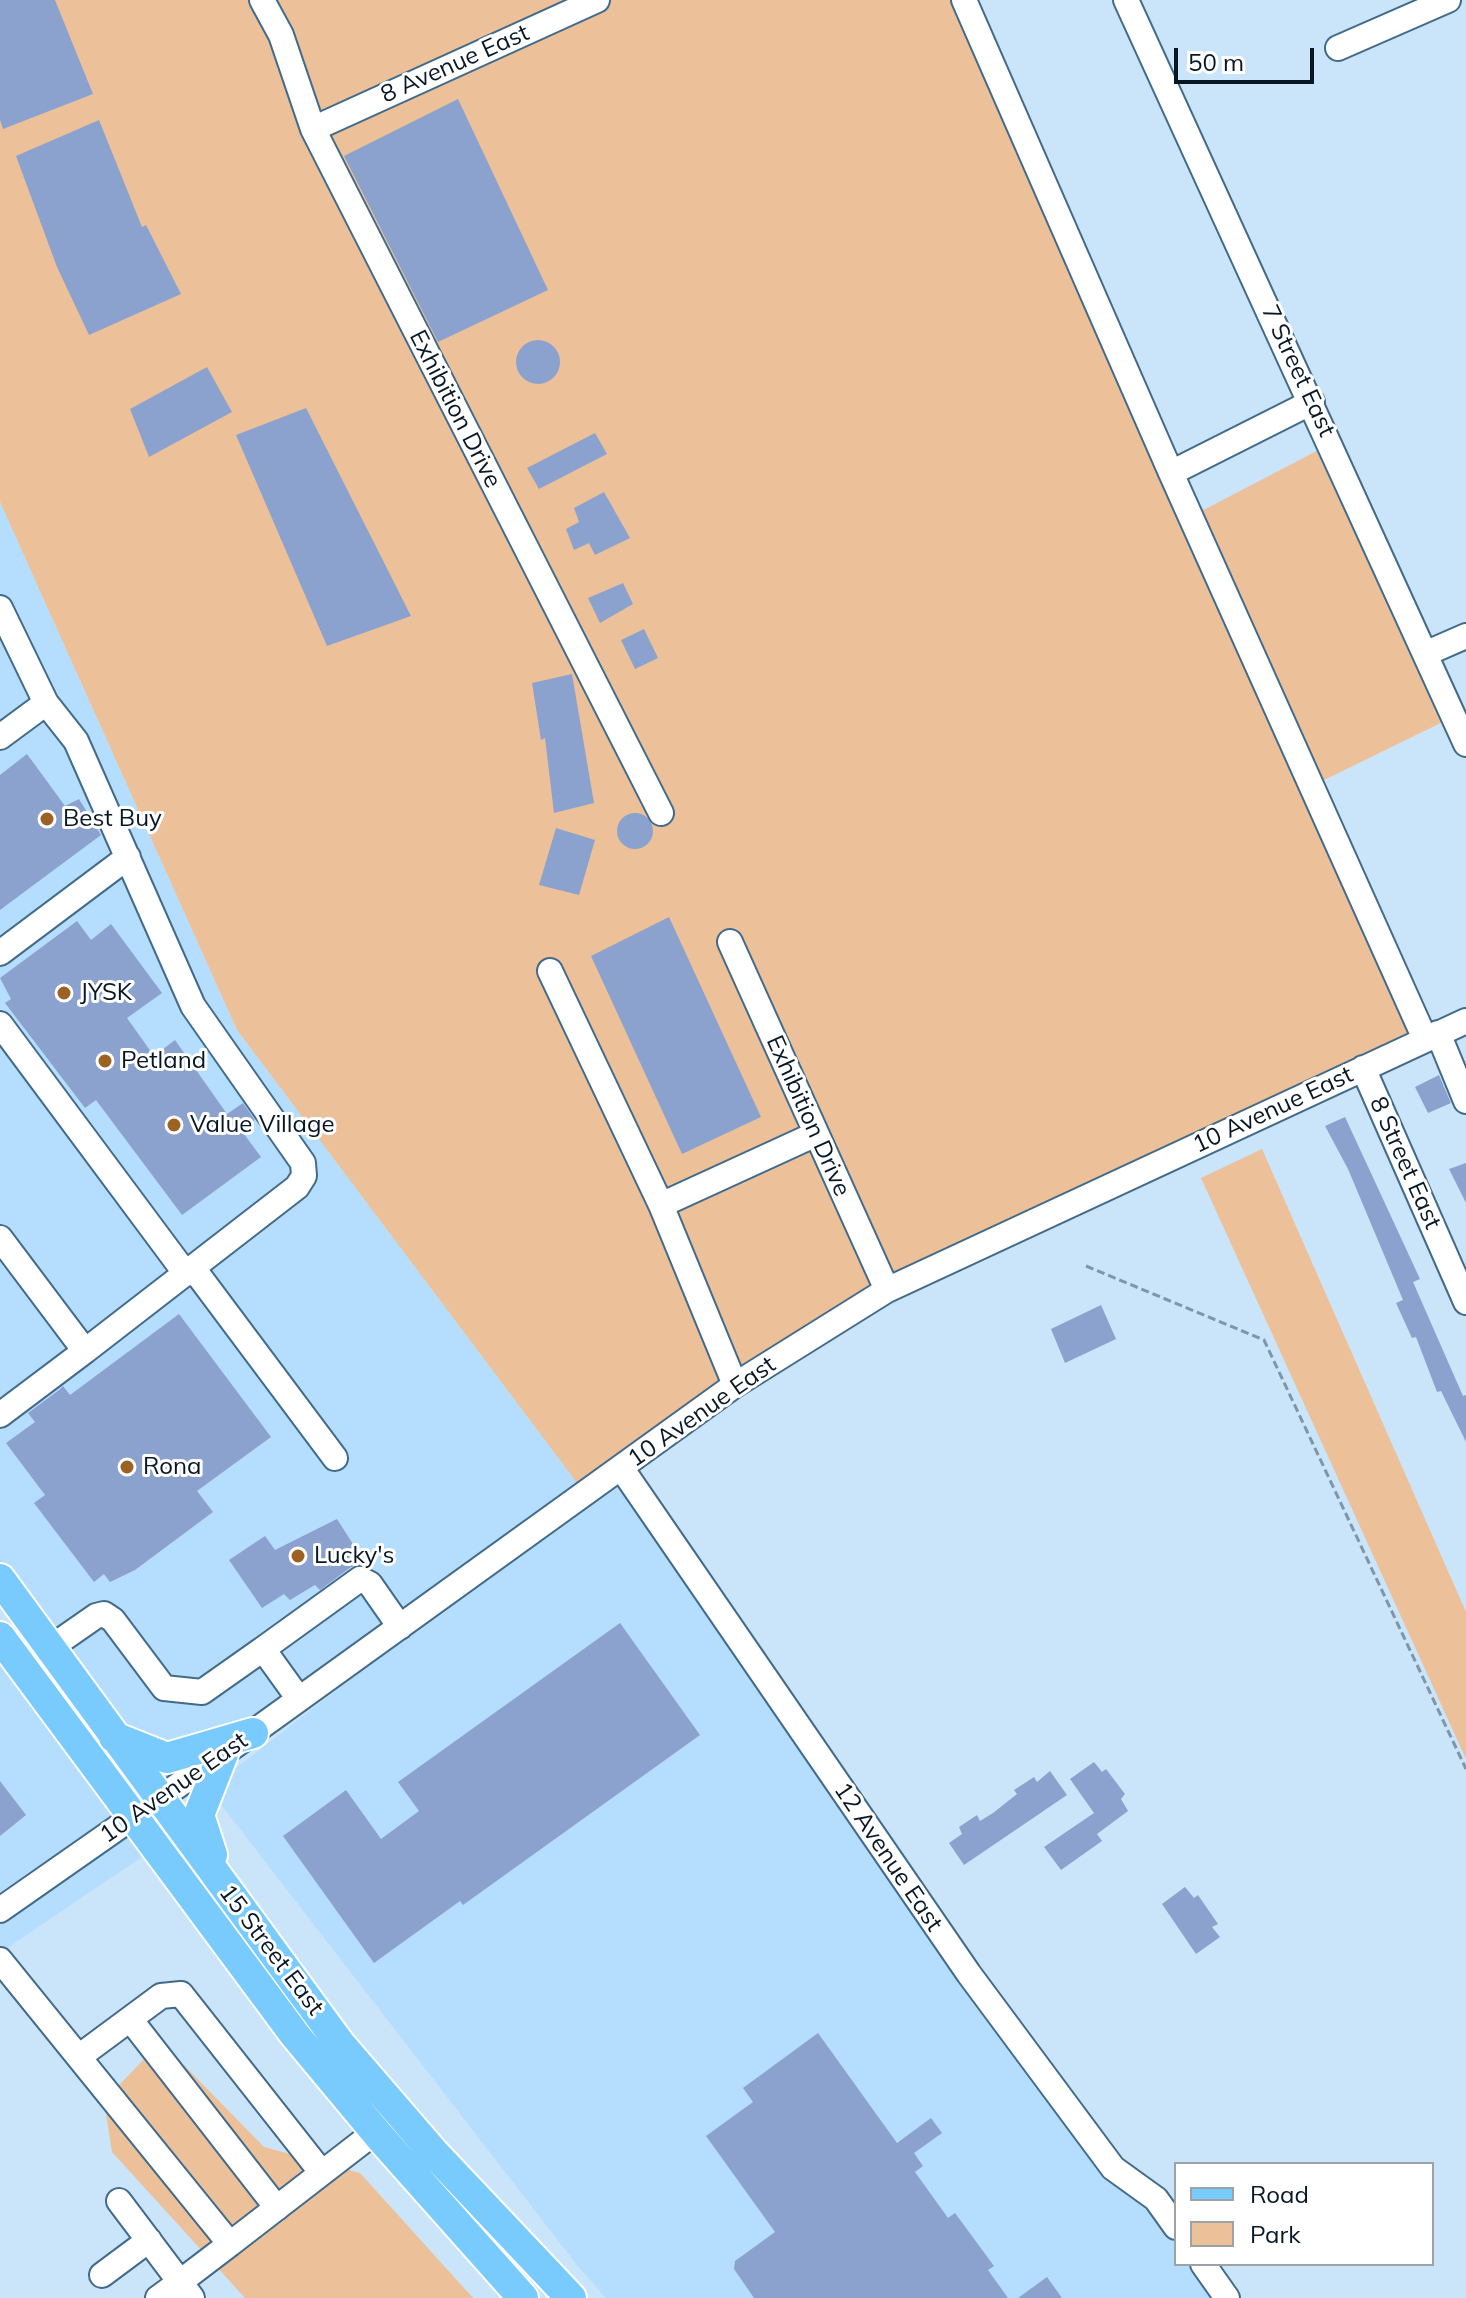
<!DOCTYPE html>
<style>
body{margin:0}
#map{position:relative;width:1466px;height:2298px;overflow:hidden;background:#cae4fa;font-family:Mulish,sans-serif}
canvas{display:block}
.legend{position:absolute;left:1174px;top:2162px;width:260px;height:104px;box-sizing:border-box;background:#fff;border:2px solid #9ca2a7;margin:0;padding:10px 14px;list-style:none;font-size:24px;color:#071724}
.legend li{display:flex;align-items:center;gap:16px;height:40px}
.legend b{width:40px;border:2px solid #9ca2a7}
.scale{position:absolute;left:1174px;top:48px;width:140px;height:36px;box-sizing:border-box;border:4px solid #071724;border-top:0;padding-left:10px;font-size:24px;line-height:28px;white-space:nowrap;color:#071724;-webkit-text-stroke:6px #fff;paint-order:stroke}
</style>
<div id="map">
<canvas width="1466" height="2298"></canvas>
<ul class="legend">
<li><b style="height:10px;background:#79cafd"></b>Road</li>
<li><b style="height:22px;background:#ecc19a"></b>Park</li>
</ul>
<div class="scale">50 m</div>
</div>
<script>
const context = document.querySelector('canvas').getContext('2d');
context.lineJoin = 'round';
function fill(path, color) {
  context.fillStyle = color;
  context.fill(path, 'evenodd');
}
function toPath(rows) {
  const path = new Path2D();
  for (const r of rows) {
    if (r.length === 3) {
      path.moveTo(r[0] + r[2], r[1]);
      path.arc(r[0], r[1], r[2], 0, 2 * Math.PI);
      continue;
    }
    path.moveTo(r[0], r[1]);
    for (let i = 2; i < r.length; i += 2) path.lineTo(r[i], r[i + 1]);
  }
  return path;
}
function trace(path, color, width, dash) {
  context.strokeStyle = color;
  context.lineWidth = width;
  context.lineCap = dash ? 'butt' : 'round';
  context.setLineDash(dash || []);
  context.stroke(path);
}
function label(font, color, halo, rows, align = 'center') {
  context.font = font + ' Mulish,sans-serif';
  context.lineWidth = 6;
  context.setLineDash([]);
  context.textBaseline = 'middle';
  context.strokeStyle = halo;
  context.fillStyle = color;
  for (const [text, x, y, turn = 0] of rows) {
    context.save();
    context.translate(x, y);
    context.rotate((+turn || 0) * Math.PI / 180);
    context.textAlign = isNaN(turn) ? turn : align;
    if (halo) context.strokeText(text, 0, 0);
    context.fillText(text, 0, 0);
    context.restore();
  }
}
fill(toPath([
 [0,502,237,1030,586,1495,160,1798,0,1579],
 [622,1469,969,1974,1176,2227,1176,2264,1203,2264,1227,2298,606,2298,577,2265,209,1789],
 [0,1661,143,1856,0,1953]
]), '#b5ddfe');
fill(toPath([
 [0,0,965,0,1190,517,1334,442,1459,714,1316,784,1426,1034,888,1282,586,1495,237,1030,0,502],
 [1262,1149,1466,1612,1466,1759,1201,1178],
 [149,2054,173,2054,264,2147,360,2173,473,2298,245,2298,112,2152,104,2101]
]), '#ecc19a');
fill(toPath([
 [0,0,55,0,93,94,3,129,0,120],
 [458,99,548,290,438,342,344,156],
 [99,120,142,227,146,225,181,294,89,335,57,267,16,156],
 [538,362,22],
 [207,367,232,412,149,457,130,409],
 [306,408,411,616,327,646,236,435],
 [595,433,607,454,539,489,527,468],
 [604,492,630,538,595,555,589,543,574,550,566,529,579,522,574,508],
 [623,583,633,604,600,623,588,598],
 [644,629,658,658,635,669,621,640],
 [572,674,594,803,554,813,545,738,541,740,532,683],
 [27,754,65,806,79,799,101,835,0,910,0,775],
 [635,831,18],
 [556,828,595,840,579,895,539,885],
 [669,917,761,1117,682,1154,591,956],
 [77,921,91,940,111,924,162,993,127,1018,154,1056,175,1040,227,1114,243,1103,255,1120,241,1130,261,1157,182,1215,96,1100,85,1108,5,1003,11,999,0,978],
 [1439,1075,1451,1103,1428,1113,1415,1087],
 [1345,1117,1420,1279,1413,1282,1463,1396,1466,1395,1466,1442,1441,1391,1437,1392,1416,1337,1412,1338,1396,1303,1403,1300,1348,1169,1325,1126],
 [1466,1163,1466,1203,1449,1169],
 [1101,1305,1116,1339,1065,1363,1051,1329],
 [179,1314,271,1437,197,1491,213,1512,135,1570,110,1582,104,1574,94,1582,34,1503,45,1495,6,1443,35,1422,28,1413,59,1390,63,1386,70,1395],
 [337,1519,365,1563,351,1567,320,1590,315,1585,290,1600,284,1594,262,1608,229,1560,265,1536,275,1550],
 [620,1623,700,1735,463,1905,460,1901,374,1963,283,1836,346,1790,381,1839,419,1811,398,1782],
 [1094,1762,1102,1772,1106,1769,1125,1794,1121,1799,1128,1811,1097,1834,1102,1841,1061,1870,1044,1847,1094,1813,1070,1779],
 [1050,1771,1067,1795,964,1865,949,1843,962,1834,959,1827,977,1815,980,1821,993,1813,1017,1794,1014,1790,1034,1777,1037,1782],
 [0,1781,26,1815,0,1836],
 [1185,1887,1194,1898,1198,1895,1218,1924,1212,1927,1220,1937,1196,1954,1162,1904],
 [818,2033,897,2143,931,2118,942,2133,914,2153,923,2166,915,2172,948,2218,955,2213,994,2266,988,2270,1008,2298,754,2298,734,2269,735,2261,775,2232,706,2136,753,2102,743,2088],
 [1047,2277,1062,2298,1018,2298]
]), '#8ca2ce');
const minor = toPath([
 [262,0,281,35,313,129,661,813],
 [964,0,1171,473,1425,1039],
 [1126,0,1466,744],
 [1338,48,1448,0],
 [313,129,597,0],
 [1171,473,1312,402],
 [0,608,46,703,0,737],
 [1427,653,1466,636],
 [730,942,887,1290],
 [0,953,128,857],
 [550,971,661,1205,735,1385],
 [0,1024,186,1274],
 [1438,1033,1466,1101],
 [1363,1068,1466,1302],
 [661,1205,816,1134],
 [0,1238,85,1351,297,1187,304,1176,303,1163,193,1006,76,741,46,703],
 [193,1268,335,1458],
 [0,1415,85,1351],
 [622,1469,969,1974,1113,2168,1156,2199,1176,2227],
 [50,1648,96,1616,104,1614,113,1620,164,1688,202,1692,263,1649,299,1699],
 [263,1649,360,1579,370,1584,400,1627],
 [0,1910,223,1754,735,1385,887,1290,1466,1021],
 [0,1960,230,2244,375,2132],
 [130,2019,277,2208],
 [80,2056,161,1996,181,1994,322,2173],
 [119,2201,180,2282,230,2244],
 [1203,2264,1227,2298],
 [102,2275,149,2240],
 [158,2298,180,2282,192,2298]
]);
const major = toPath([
 [0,1579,340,2044,434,2153,571,2298],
 [0,1637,295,2035,379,2136,523,2298],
 [114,1737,167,1758,253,1733],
 [212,1855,199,1815,223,1754]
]);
trace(minor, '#426a8a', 28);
trace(major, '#fff', 34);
trace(toPath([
 [1086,1266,1264,1340,1466,1769]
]), '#7f95a8', 3, [8, 4]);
trace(minor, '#fff', 24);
trace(major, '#79cafd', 30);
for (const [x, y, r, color] of [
 [47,819,8,"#9d6223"],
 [64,993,8,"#9d6223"],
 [105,1061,8,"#9d6223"],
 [174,1125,8,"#9d6223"],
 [127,1467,8,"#9d6223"],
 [298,1556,8,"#9d6223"]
]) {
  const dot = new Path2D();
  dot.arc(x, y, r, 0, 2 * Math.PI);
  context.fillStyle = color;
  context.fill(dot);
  trace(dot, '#fff', 3);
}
label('24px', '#071724', '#fff', [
 ["8 Avenue East",455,64,-24],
 ["7 Street East",1298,371,65],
 ["Exhibition Drive",455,409,63],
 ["10 Avenue East",1273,1110,-25],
 ["Exhibition Drive",808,1116,66],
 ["8 Street East",1405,1163,66],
 ["10 Avenue East",702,1412,-35],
 ["10 Avenue East",174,1788,-35],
 ["12 Avenue East",888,1857,56],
 ["15 Street East",271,1950,53]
]);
label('24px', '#071724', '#fff', [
 ["Best Buy",63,819],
 ["JYSK",80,993],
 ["Petland",121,1061],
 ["Value Village",190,1125],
 ["Rona",143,1467],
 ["Lucky's",314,1556]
], 'left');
</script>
